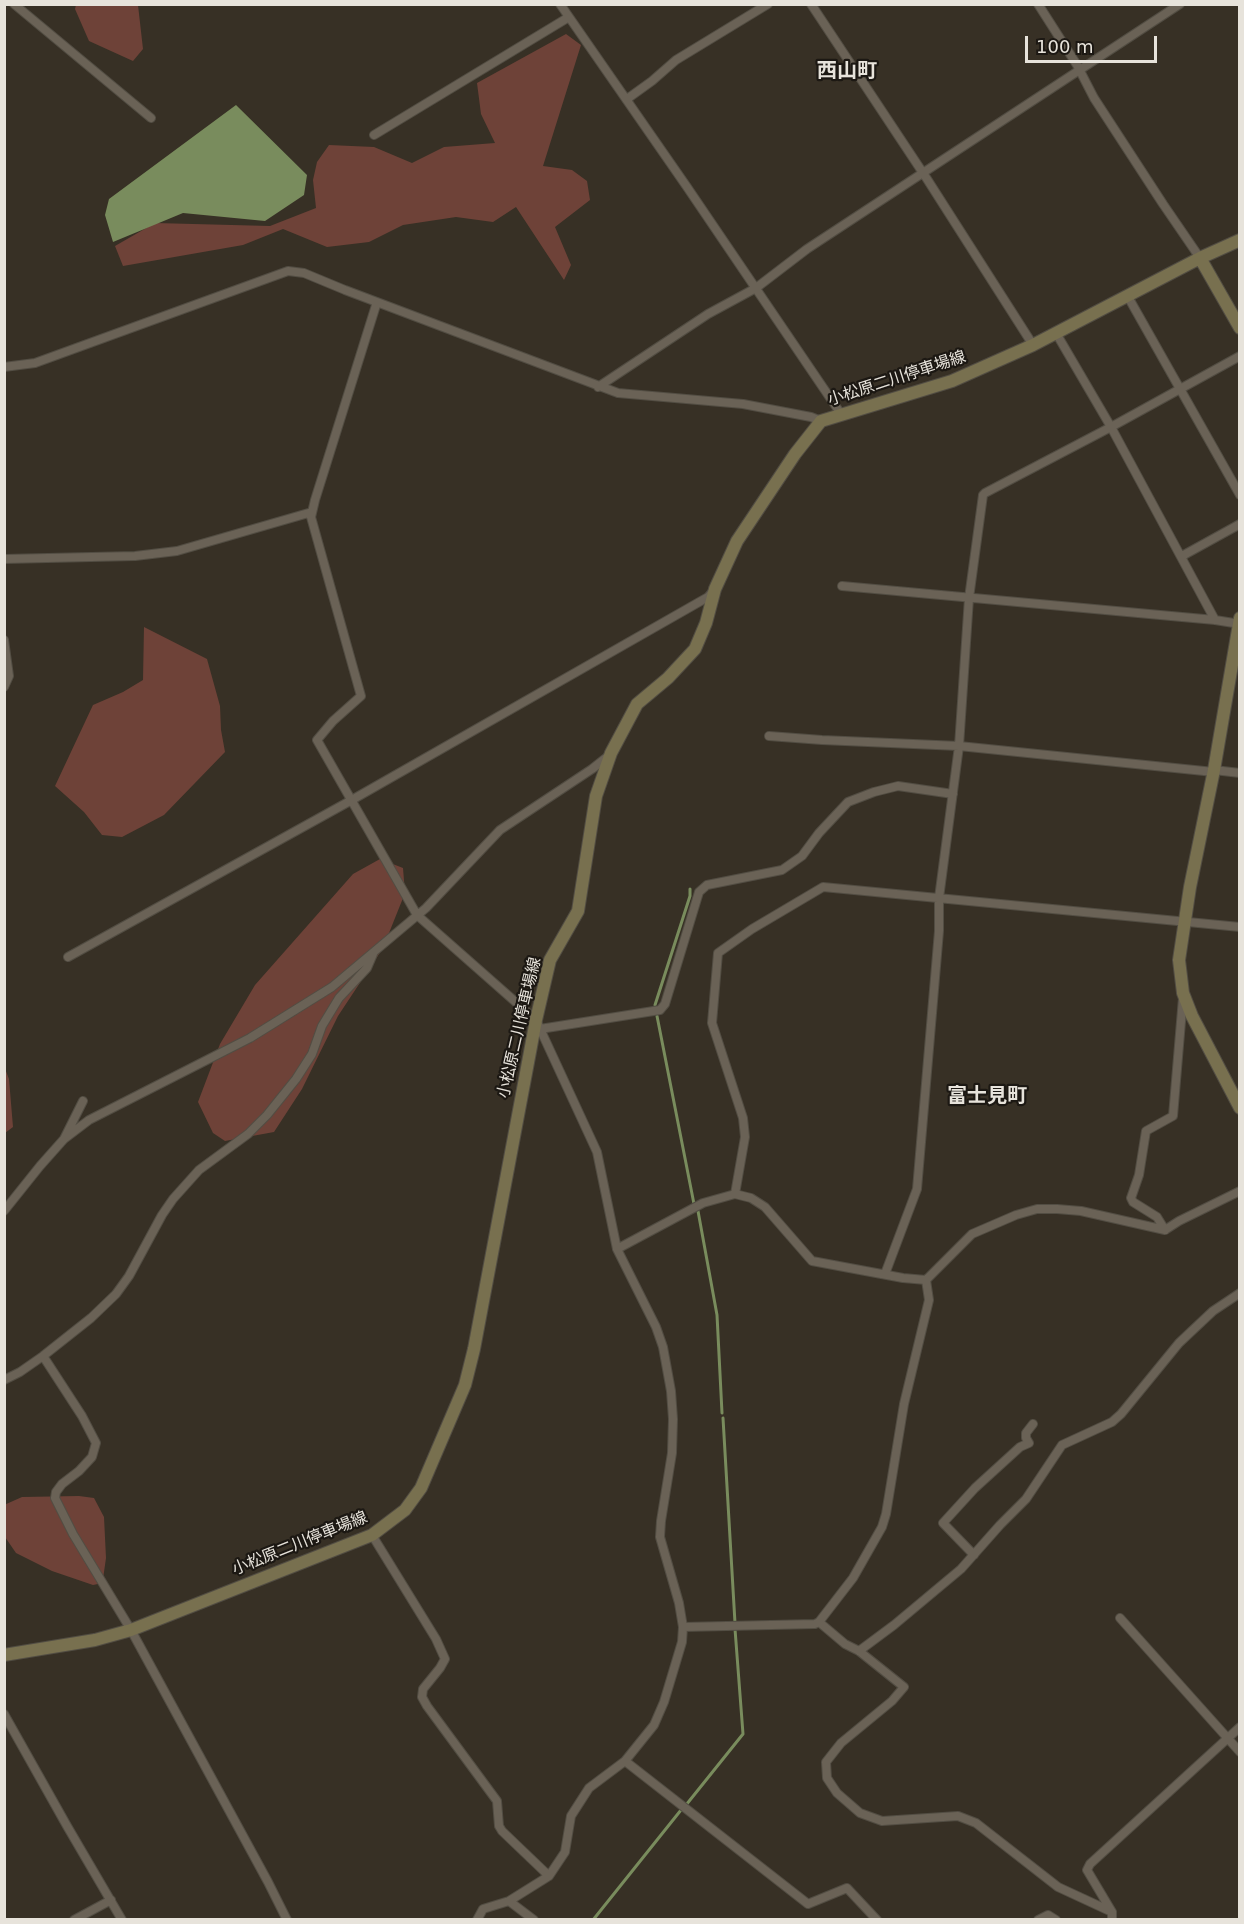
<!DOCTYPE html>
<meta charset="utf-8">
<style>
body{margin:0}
#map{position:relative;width:1244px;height:1924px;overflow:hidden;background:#373025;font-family:"DejaVu Sans",sans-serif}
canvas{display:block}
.frame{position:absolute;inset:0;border:6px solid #e7e3db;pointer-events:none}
.scale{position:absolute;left:1025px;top:36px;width:132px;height:27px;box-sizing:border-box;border:3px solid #e7e3db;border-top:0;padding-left:8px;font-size:18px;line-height:21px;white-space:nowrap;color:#e7e3db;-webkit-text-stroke:4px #1c1813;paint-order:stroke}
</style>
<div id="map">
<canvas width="1244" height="1924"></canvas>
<div class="frame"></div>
<div class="scale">100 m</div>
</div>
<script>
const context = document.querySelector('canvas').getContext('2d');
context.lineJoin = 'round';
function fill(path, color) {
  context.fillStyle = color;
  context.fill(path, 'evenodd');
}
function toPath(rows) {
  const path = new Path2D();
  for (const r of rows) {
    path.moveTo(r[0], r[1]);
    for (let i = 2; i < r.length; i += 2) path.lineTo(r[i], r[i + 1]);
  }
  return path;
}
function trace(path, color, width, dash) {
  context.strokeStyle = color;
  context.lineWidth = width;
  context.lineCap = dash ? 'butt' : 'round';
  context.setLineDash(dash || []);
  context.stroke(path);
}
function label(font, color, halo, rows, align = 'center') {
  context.font = font + ' "DejaVu Sans","Noto Sans JP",sans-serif';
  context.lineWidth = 4.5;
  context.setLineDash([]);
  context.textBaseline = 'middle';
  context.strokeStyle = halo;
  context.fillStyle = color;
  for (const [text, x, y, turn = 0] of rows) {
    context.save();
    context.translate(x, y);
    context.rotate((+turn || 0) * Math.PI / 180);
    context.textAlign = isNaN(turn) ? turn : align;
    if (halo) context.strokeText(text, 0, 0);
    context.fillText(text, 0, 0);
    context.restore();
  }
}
fill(toPath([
 [76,5,138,5,143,49,133,61,89,41,75,9],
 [566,34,581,45,543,166,572,170,587,181,590,200,555,227,571,265,564,280,516,207,493,222,456,217,403,225,369,242,327,247,283,229,243,245,123,266,115,246,155,223,270,226,316,208,313,180,317,162,329,145,374,147,412,163,444,147,495,143,481,114,477,83],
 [144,627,207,659,220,706,221,730,225,752,164,815,122,837,102,835,84,812,55,786,93,705,123,692,143,680],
 [380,859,403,868,405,893,383,948,338,1016,302,1089,274,1132,225,1141,213,1133,198,1102,220,1044,255,985,353,874],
 [4,1066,9,1079,13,1127,5,1133],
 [79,1496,94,1498,104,1517,106,1558,103,1579,98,1584,93,1585,52,1571,16,1553,5,1537,4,1505,22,1497]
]), '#6e4238');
fill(toPath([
 [236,105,307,175,304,195,265,221,183,213,113,242,105,215,109,199]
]), '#798c5d');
trace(toPath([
 [655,1005,690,896,690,889],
 [657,1016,694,1204],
 [698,1211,717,1315,722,1413],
 [723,1418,735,1623],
 [686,1805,743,1734,735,1629],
 [593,1920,681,1810]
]), '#798c5d', 3);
const street = toPath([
 [14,4,151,118],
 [560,4,687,187,841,414],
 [811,4,927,179,1033,345],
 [1038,4,1077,65,1094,98,1163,204,1200,258],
 [627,99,652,81,676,60,768,4],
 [374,135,569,17],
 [1127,295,1240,495],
 [377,302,315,500,311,517,361,696,333,721,317,740,417,915,536,1020,597,1152,617,1249,656,1327,663,1347,671,1391,673,1419,672,1453,661,1521,660,1537,679,1603,683,1627,682,1642,664,1702,654,1725,625,1761,589,1788,571,1816,565,1852,549,1876,509,1901,483,1909,477,1920],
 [1056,333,1111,427,1215,620],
 [4,367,35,363,288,271,304,273,345,290,618,393,743,404,811,417,821,421],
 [598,387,708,314,756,288,807,249,1180,4],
 [1182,556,1240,524],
 [4,559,135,556,177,551,312,512],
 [842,586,1215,620,1240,624],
 [4,640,9,676,4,687],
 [769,736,822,740,959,746,1214,772],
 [1214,770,1240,773],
 [68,957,350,801,708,597,714,590],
 [540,1029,660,1010,665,1004,699,892,707,885,782,870,802,856,819,833,848,802,874,792,898,786,953,794],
 [64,1139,89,1120,250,1038,332,987,426,908,500,830,592,769,611,754],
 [735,1194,745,1137,743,1118,712,1023,718,953,752,929,823,887,1240,927],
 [4,1211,40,1166,64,1139,83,1101],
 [1165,1230,1157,1217,1133,1202,1131,1198,1139,1175,1146,1131,1173,1116,1183,998],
 [1165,1230,1179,1221,1240,1191],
 [617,1249,703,1203,735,1194,751,1198,765,1207,812,1261,903,1278,926,1280],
 [885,1274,917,1189,939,931,939,898,959,746,969,598,983,495,985,493,1111,427,1240,356],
 [926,1280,972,1234,1016,1215,1037,1209,1057,1209,1081,1211,1165,1230],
 [43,1356,82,1416,96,1443,92,1457,79,1471,62,1484,56,1492,55,1498,73,1534,131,1630,268,1882,287,1920],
 [4,1380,20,1372,43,1356,91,1318,116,1294,129,1276,162,1215,173,1199,199,1170,248,1134,267,1115,296,1079,312,1054,322,1026,339,998,367,968,373,954],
 [372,1535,436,1639,445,1659,440,1668,423,1689,422,1697,427,1706,497,1801,499,1826,502,1831,549,1876],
 [974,1555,943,1523,975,1488,1020,1447,1029,1443,1026,1438,1026,1433,1033,1424],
 [1120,1618,1240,1752],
 [819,1622,845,1644,859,1651,904,1687,892,1701,841,1743,826,1762,827,1778,837,1793,860,1813,882,1821,958,1816,976,1823,1058,1887,1112,1912],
 [683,1627,815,1624,819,1622,853,1578,882,1527,886,1514,904,1404,929,1300,926,1280],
 [859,1651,894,1625,961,1569,1000,1525,1026,1499,1062,1445,1112,1422,1121,1414,1179,1343,1213,1311,1240,1293],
 [4,1714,67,1826,122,1920],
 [625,1761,808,1904,847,1888,877,1920],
 [509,1901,534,1920],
 [74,1920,111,1900],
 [1038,1920,1048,1915,1056,1920],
 [1112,1920,1112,1912,1087,1870,1090,1864,1240,1727]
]);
const secondary = toPath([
 [1200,258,1240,328],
 [1240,618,1214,770,1190,887,1179,960,1183,993,1192,1016,1240,1108],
 [4,1655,95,1640,131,1630,372,1535,405,1510,421,1488,465,1385,474,1349,536,1020,550,960,578,911,596,796,611,753,637,704,668,678,695,649,706,623,715,589,737,541,795,454,821,421,952,381,1033,345,1200,258,1240,240]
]);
trace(street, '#524d43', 10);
trace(secondary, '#524d43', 14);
trace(street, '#6a6256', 8);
trace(secondary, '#78704f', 12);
label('16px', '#e7e3db', '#1c1813', [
 ["小松原二川停車場線",897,379,-18],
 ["小松原二川停車場線",520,1028,-77],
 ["小松原二川停車場線",300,1544,-22]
]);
label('bold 20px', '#e7e3db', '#1c1813', [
 ["西山町",847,72],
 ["富士見町",987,1097]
]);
</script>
